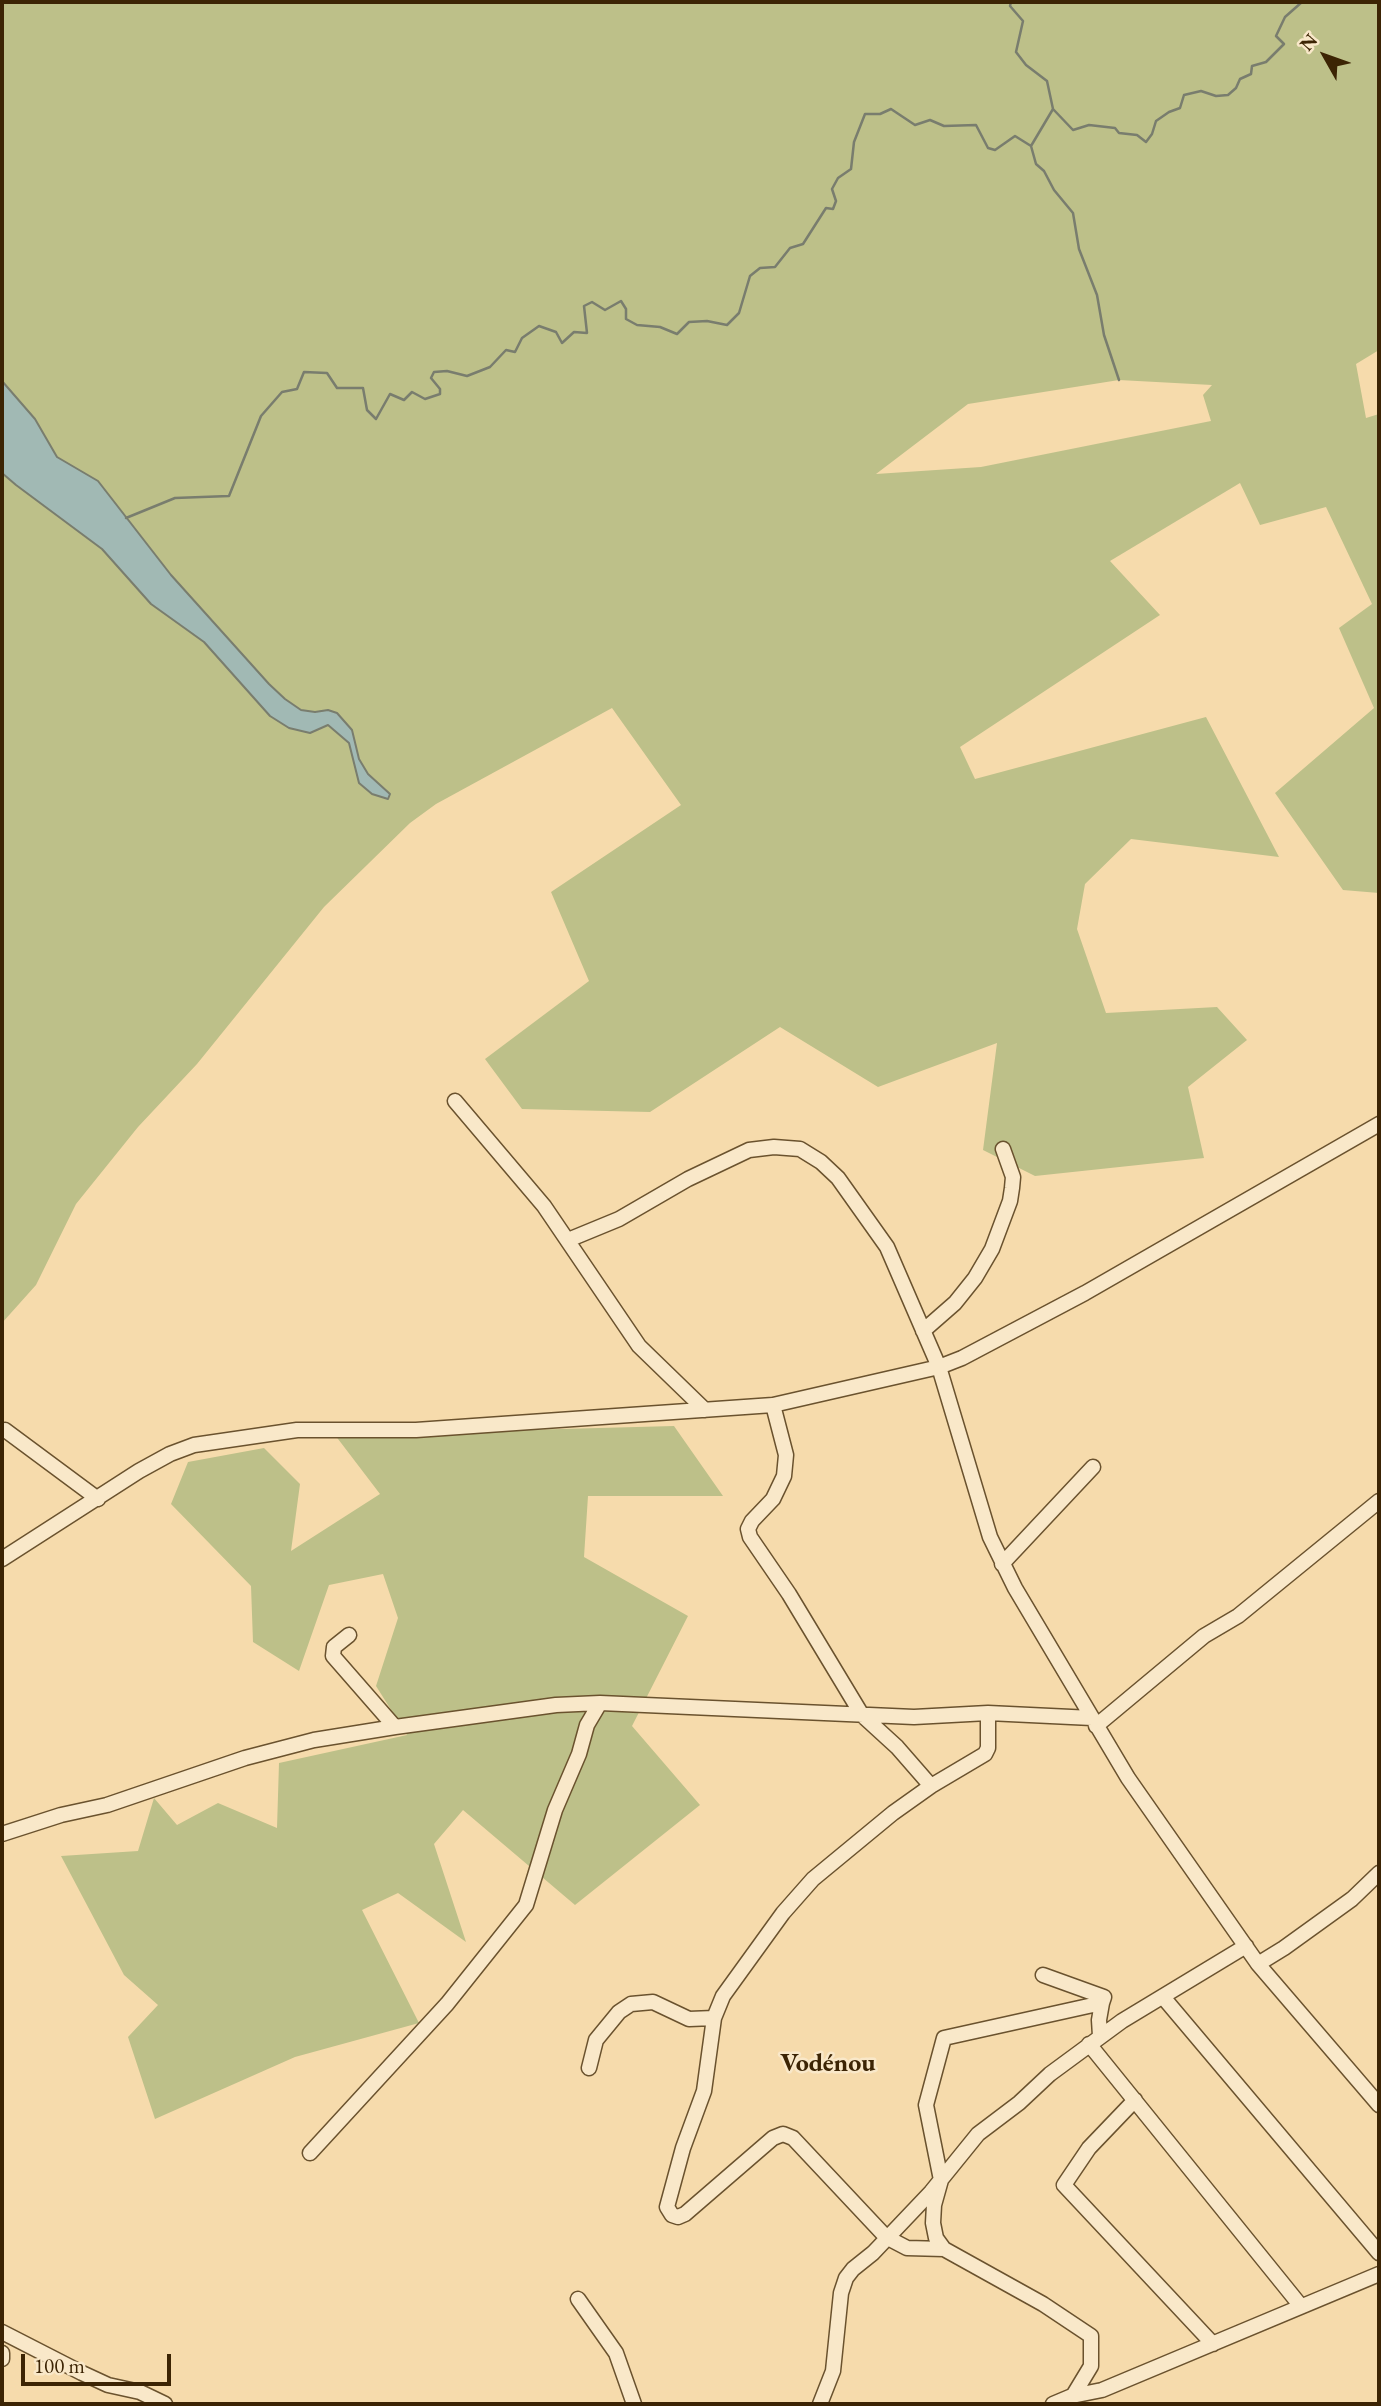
<!DOCTYPE html>
<meta charset="utf-8">
<style>
body{margin:0}
#map{position:relative;width:1381px;height:2406px;overflow:hidden;background:#f6dbac;font-family:"EB Garamond",serif}
canvas{display:block}
.frame{position:absolute;inset:0;border:4px solid #3c2404;pointer-events:none}
.north{position:absolute;left:1290px;top:21px;width:70px;height:70px;-webkit-text-stroke:5px #f9e8c9;paint-order:stroke;rotate:310deg;font-size:19px;font-weight:700;line-height:28px;text-align:center;color:#3c2404}
.north::after{content:'';display:block;margin:auto;width:24px;height:32px;background:#3c2404;clip-path:polygon(50% 0,100% 100%,50% 72%,0 100%)}
.scale{position:absolute;left:21px;top:2354px;width:150px;height:32px;box-sizing:border-box;border:4px solid #3c2404;border-top:0;padding-left:9px;font-size:21px;line-height:24px;white-space:nowrap;color:#3c2404;-webkit-text-stroke:5px #f9e8c9;paint-order:stroke}
</style>
<div id="map">
<canvas width="1381" height="2406"></canvas>
<div class="frame"></div>
<div class="north">N</div>
<div class="scale">100 m</div>
</div>
<script>
const context = document.querySelector('canvas').getContext('2d');
context.lineJoin = 'round';
function fill(path, color) {
  context.fillStyle = color;
  context.fill(path, 'evenodd');
}
function toPath(rows) {
  const path = new Path2D();
  for (const r of rows) {
    path.moveTo(r[0], r[1]);
    for (let i = 2; i < r.length; i += 2) path.lineTo(r[i], r[i + 1]);
  }
  return path;
}
function trace(path, color, width, dash) {
  context.strokeStyle = color;
  context.lineWidth = width;
  context.lineCap = dash ? 'butt' : 'round';
  context.setLineDash(dash || []);
  context.stroke(path);
}
function label(font, color, halo, rows, align = 'center') {
  context.font = font + ' "EB Garamond",serif';
  context.lineWidth = 5;
  context.setLineDash([]);
  context.textBaseline = 'middle';
  context.strokeStyle = halo;
  context.fillStyle = color;
  for (const [text, x, y, turn = 0] of rows) {
    context.save();
    context.translate(x, y);
    context.rotate((+turn || 0) * Math.PI / 180);
    context.textAlign = isNaN(turn) ? turn : align;
    if (halo) context.strokeText(text, 0, 0);
    context.fillText(text, 0, 0);
    context.restore();
  }
}
fill(toPath([
 [2,2,1379,2,1379,350,1356,364,1366,418,1379,414,1379,893,1343,890,1275,793,1374,708,1339,628,1372,604,1326,507,1260,525,1240,483,1110,561,1160,615,960,747,975,779,1206,717,1279,857,1131,839,1085,884,1077,929,1106,1013,1217,1007,1247,1040,1188,1087,1204,1158,1035,1176,983,1150,997,1043,878,1087,780,1027,650,1112,522,1109,485,1059,589,981,551,892,681,805,612,708,436,804,410,823,324,907,197,1064,138,1127,76,1204,36,1285,2,1323,2,473,16,485,102,549,151,604,204,642,270,716,328,725,349,743,359,783,390,794,368,774,359,759,352,730,337,713,328,710,315,712,301,710,285,699,269,684,171,575,98,481,57,457,35,419,2,381],
 [1119,380,1212,385,1203,395,1211,421,981,467,876,474,968,404],
 [674,1426,723,1496,588,1496,584,1557,688,1616,632,1726,700,1805,575,1905,463,1810,434,1844,466,1942,398,1893,362,1910,419,2023,295,2057,155,2119,128,2037,158,2005,124,1975,61,1856,138,1851,154,1798,177,1825,218,1803,277,1828,279,1763,407,1735,376,1686,398,1618,383,1574,329,1585,299,1671,253,1642,251,1586,171,1504,188,1462,264,1448,300,1484,291,1551,380,1494,335,1435]
]), '#bdc089');
const water = toPath([
 [2,381,35,419,57,457,98,481,171,575,269,684,285,699,301,710,315,712,328,710,337,713,352,730,359,759,368,774,390,794,388,799,372,794,359,783,349,743,328,725,310,733,289,728,270,716,204,642,151,604,102,549,16,485,2,473,2,381]
]);
fill(water, '#a1b9b4');
trace(water, '#797d6e', 2);
trace(toPath([
 [1011,2,1010,6,1023,21,1016,52,1026,65,1047,81,1053,109,1031,146],
 [1376,2,1379,2],
 [1053,109,1073,130,1089,125,1115,128,1119,133,1137,135,1146,142,1152,134,1156,121,1169,112,1180,108,1184,95,1201,91,1216,96,1228,95,1236,88,1240,79,1251,74,1252,66,1266,62,1284,44,1276,36,1285,17,1302,2],
 [126,518,175,498,229,496,261,416,282,392,297,389,304,372,327,373,337,388,363,388,367,410,376,419,390,394,404,400,412,392,425,399,440,394,440,389,431,378,434,372,447,371,467,376,490,367,506,350,515,352,522,338,539,326,556,332,562,343,574,332,587,333,584,306,592,302,605,310,621,301,626,309,626,319,637,325,660,327,677,334,689,322,707,321,727,325,739,313,750,276,760,268,775,267,790,248,803,244,826,208,833,209,836,201,832,189,838,178,851,169,854,142,865,114,880,114,891,109,915,125,930,120,944,126,976,125,988,148,995,150,1015,136,1031,146,1036,164,1044,171,1054,190,1073,213,1079,249,1097,295,1104,335,1119,380]
]), '#797d6e', 2.5);
const minor = toPath([
 [455,1101,544,1206,639,1346,705,1410],
 [568,1240,619,1219,688,1179,749,1150,774,1147,800,1149,821,1162,838,1178,887,1247,939,1367,990,1537,1015,1588,1128,1778,1258,1964,1379,2105],
 [923,1331,955,1303,975,1278,992,1249,1010,1201,1012,1188,1013,1177,1003,1149],
 [773,1405,786,1455,784,1476,773,1499,752,1521,748,1529,750,1537,789,1594,862,1715,897,1747,931,1786],
 [2,1431,5,1430,98,1499],
 [2,1559,139,1471,170,1454,194,1445,297,1430,416,1430,773,1405,939,1367,962,1358,1085,1293,1379,1124],
 [1002,1564,1093,1467],
 [349,1635,334,1647,333,1656,395,1727],
 [1096,1726,1204,1636,1238,1616,1379,1501],
 [2,1834,61,1815,107,1805,245,1758,314,1740,395,1727,556,1705,600,1703,914,1717,988,1713,1092,1718],
 [1258,1964,1284,1948,1352,1899,1379,1873],
 [1043,1975,1104,1997,1102,2003,944,2038,926,2105,941,2180,934,2205,933,2223,936,2238,944,2249,1043,2304,1091,2336,1091,2366,1068,2404],
 [1163,1997,1379,2253],
 [1100,2036,1099,2020,1102,2003],
 [1089,2044,1300,2305],
 [589,2068,596,2040,619,2012,631,2004,653,2002,689,2019,714,2018],
 [1135,2100,1089,2148,1064,2185,1213,2344],
 [310,2153,447,2004,526,1905,555,1810,579,1754,587,1725,600,1703],
 [944,2249,907,2248,886,2237,793,2138,783,2134,773,2138,685,2214,678,2217,672,2215,667,2207,683,2148,704,2091,714,2018,723,1996,783,1913,813,1879,893,1813,931,1786,985,1754,988,1748,988,1713],
 [578,2299,616,2353,634,2404],
 [2,2332,82,2373,108,2385,140,2392,165,2404],
 [2,2353,2,2359],
 [820,2404,833,2371,841,2293,846,2278,853,2269,873,2253,931,2192,978,2134,1019,2103,1050,2074,1122,2021,1246,1946],
 [1053,2404,1072,2396,1102,2390,1379,2274]
]);
trace(minor, '#6a522e', 17);
trace(minor, '#f9e8c9', 14);
label('bold 26px', '#3c2404', '#f9e8c9', [
 ["Vodénou",828,2064]
]);
</script>
